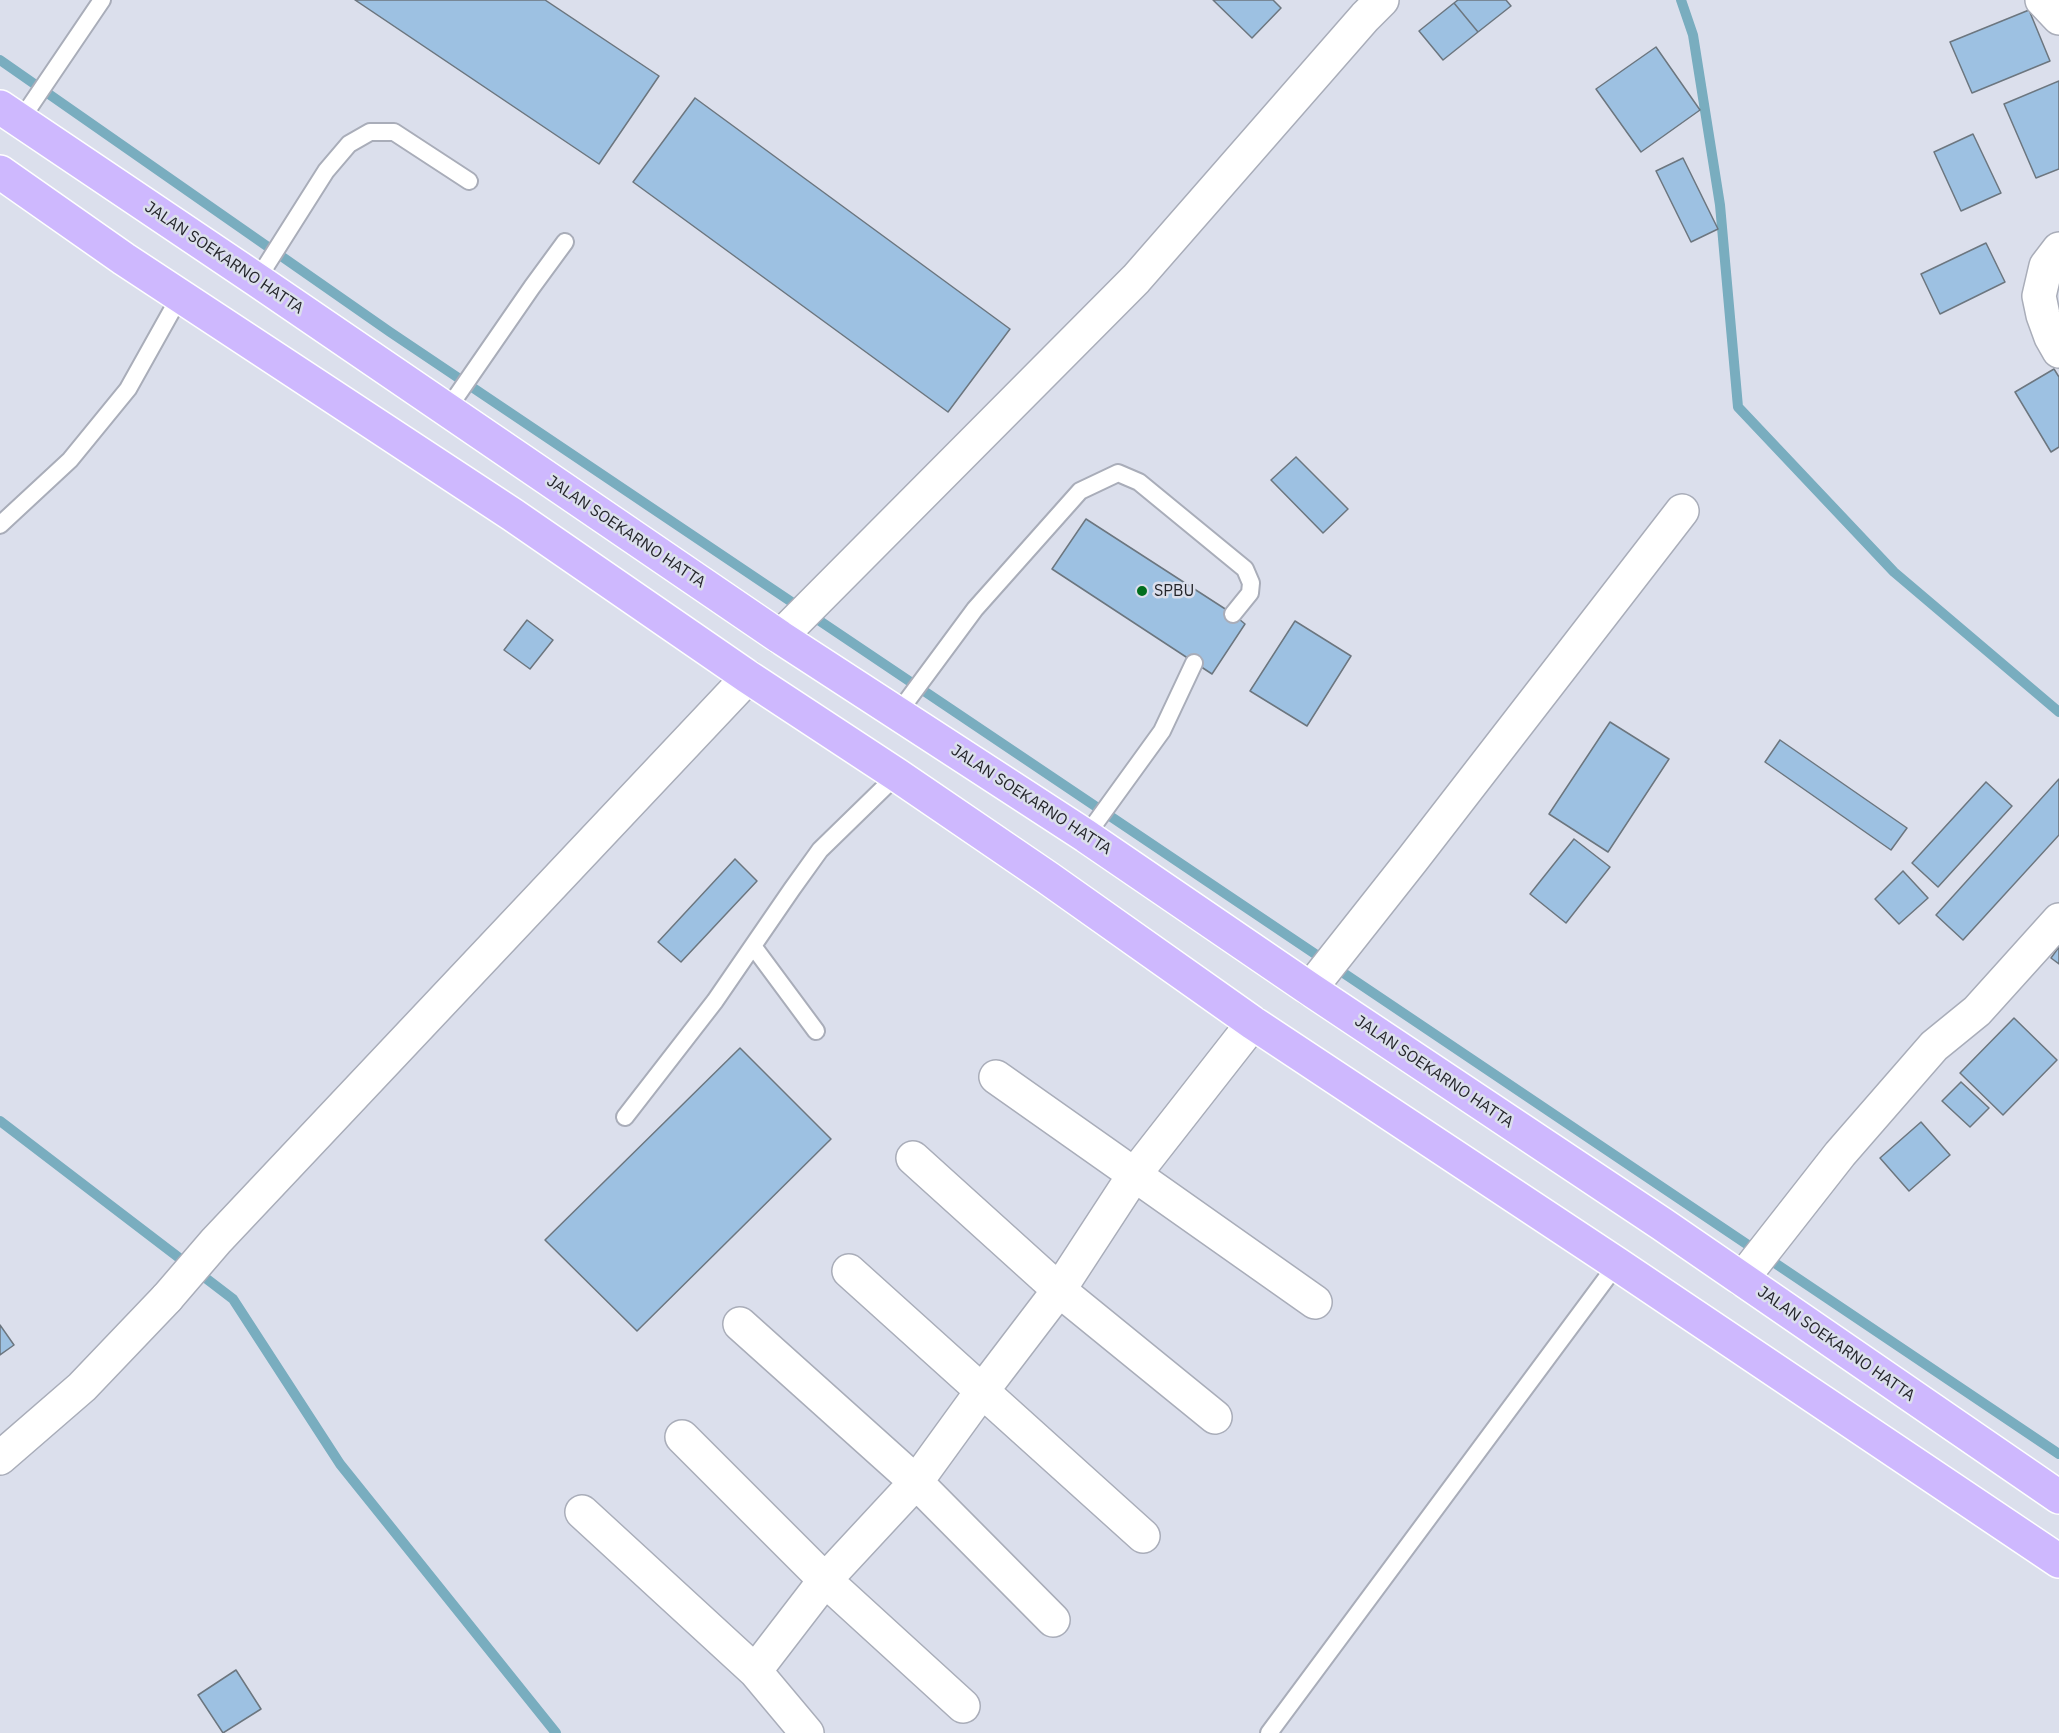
<!DOCTYPE html>
<style>
body{margin:0}
canvas{display:block;background:#dbdfec}
</style>
<canvas width="2059" height="1733"></canvas>
<script>
const context = document.querySelector('canvas').getContext('2d');
context.lineJoin = 'round';
function toPath(rows) {
  const path = new Path2D();
  for (const r of rows) {
    path.moveTo(r[0], r[1]);
    for (let i = 2; i < r.length; i += 2) path.lineTo(r[i], r[i + 1]);
  }
  return path;
}
function trace(path, color, width, dash) {
  context.strokeStyle = color;
  context.lineWidth = width;
  context.lineCap = dash ? 'butt' : 'round';
  context.setLineDash(dash || []);
  context.stroke(path);
}
function fill(path, color) {
  context.fillStyle = color;
  context.fill(path, 'evenodd');
}
function label(font, color, halo, rows, align = 'center') {
  context.font = font + ' "IBM Plex Sans",sans-serif';
  context.lineWidth = 5;
  context.setLineDash([]);
  context.textBaseline = 'middle';
  context.strokeStyle = halo;
  context.fillStyle = color;
  for (const [text, x, y, turn = 0] of rows) {
    context.save();
    context.translate(x, y);
    context.rotate((+turn || 0) * Math.PI / 180);
    context.textAlign = isNaN(turn) ? turn : align;
    if (halo) context.strokeText(text, 0, 0);
    context.fillText(text, 0, 0);
    context.restore();
  }
}
trace(toPath([
 [1681,0,1693,35,1720,205,1738,407,1894,572,2059,712],
 [0,60,390,332,2059,1454],
 [0,1121,233,1299,340,1464,556,1733]
]), '#79adbf', 10);
const building = toPath([
 [355,0,545,0,659,76,599,164,355,0],
 [1213,0,1273,0,1281,8,1252,38,1213,0],
 [1458,0,1506,0,1511,6,1478,32,1454,3,1458,0],
 [1454,3,1478,32,1443,60,1419,31,1454,3],
 [2029,10,2050,61,1972,93,1950,42,2029,10],
 [1656,47,1700,110,1641,152,1596,89,1656,47],
 [2059,81,2059,169,2036,178,2004,104,2059,81],
 [695,98,1010,329,948,412,633,182,695,98],
 [1973,134,2001,193,1961,211,1934,152,1973,134],
 [1683,158,1718,229,1691,242,1656,171,1683,158],
 [1986,243,2005,282,1940,314,1921,274,1986,243],
 [2054,369,2059,377,2059,447,2051,452,2015,392,2054,369],
 [1296,457,1348,509,1323,533,1271,480,1296,457],
 [1086,519,1233,614,1245,624,1212,674,1052,569,1086,519],
 [527,620,553,640,530,669,504,650,527,620],
 [1295,621,1351,656,1307,726,1250,691,1295,621],
 [1610,722,1669,759,1608,852,1549,814,1610,722],
 [1780,740,1907,828,1891,850,1765,762,1780,740],
 [2059,779,2059,835,1963,940,1936,915,2059,779],
 [1986,782,2012,806,1938,887,1912,863,1986,782],
 [1574,839,1610,867,1566,923,1530,894,1574,839],
 [735,859,757,881,681,962,658,942,735,859],
 [1903,871,1928,898,1899,924,1875,899,1903,871],
 [2059,947,2059,964,2051,958,2059,947],
 [2014,1018,2057,1060,2003,1115,1960,1073,2014,1018],
 [740,1048,831,1139,637,1331,545,1240,740,1048],
 [1961,1082,1989,1108,1970,1127,1942,1101,1961,1082],
 [1921,1122,1950,1155,1909,1191,1880,1158,1921,1122],
 [0,1325,14,1345,0,1355,0,1325],
 [236,1670,261,1709,223,1733,198,1695,236,1670]
]);
fill(building, '#9dc1e2');
trace(building, '#6c767f', 1.5);
const service = toPath([
 [20,121,102,0],
 [257,280,326,171,349,144,370,132,394,132,469,181],
 [447,410,532,287,565,242],
 [0,525,70,460,128,389,180,296],
 [898,713,975,609,1080,491,1118,473,1139,482,1245,569,1251,583,1250,593,1233,614],
 [1086,836,1162,731,1194,663],
 [753,946,816,1031],
 [625,1117,715,1001,792,889,820,850,897,775],
 [1269,1733,1617,1264]
]);
const minor = toPath([
 [2042,0,2059,18],
 [2059,249,2046,266,2039,296,2043,315,2051,337,2059,351],
 [780,637,1136,279,1365,17,1382,0],
 [1310,989,1412,860,1682,511],
 [996,1077,1315,1302],
 [913,1158,1059,1290,1215,1417],
 [849,1271,1143,1536],
 [1742,1279,1840,1154,1934,1046,1977,1011,2059,920],
 [740,1324,916,1482,1053,1620],
 [682,1437,825,1580,963,1706],
 [0,1458,82,1387,167,1298],
 [582,1512,755,1671,807,1733],
 [755,1671,825,1580,916,1482,982,1391,1059,1290,1134,1175,1253,1023]
]);
const tertiary = toPath([
 [167,1298,216,1241,748,677]
]);
const trunk = toPath([
 [0,107,257,280,780,637,1086,836,1310,989,1662,1224,2059,1497],
 [0,172,124,259,513,515,748,677,897,775,1048,878,1253,1023,1617,1264,2059,1561]
]);
trace(service, '#a9adb9', 20);
trace(minor, '#a9adb9', 36);
trace(tertiary, '#a9adb9', 36);
trace(trunk, '#fff', 36);
trace(service, '#fff', 16);
trace(minor, '#fff', 33);
trace(tertiary, '#fff', 33);
trace(trunk, '#ceb8fe', 33);
for (const [x, y, r, color] of [
 [1142,591,6,"#016e1e"]
]) {
  const dot = new Path2D();
  dot.arc(x, y, r, 0, 2 * Math.PI);
  context.fillStyle = color;
  context.fill(dot);
  trace(dot, '#dbdfec', 2);
}
label('16px', '#25262b', '#dbdfec', [
 ["JALAN SOEKARNO HATTA",224,258,34],
 ["JALAN SOEKARNO HATTA",626,532,34],
 ["JALAN SOEKARNO HATTA",1031,800,33],
 ["JALAN SOEKARNO HATTA",1434,1072,34],
 ["JALAN SOEKARNO HATTA",1836,1344,35]
]);
label('16px', '#25262b', '#dbdfec', [
 ["SPBU",1154,591]
], 'left');
</script>
